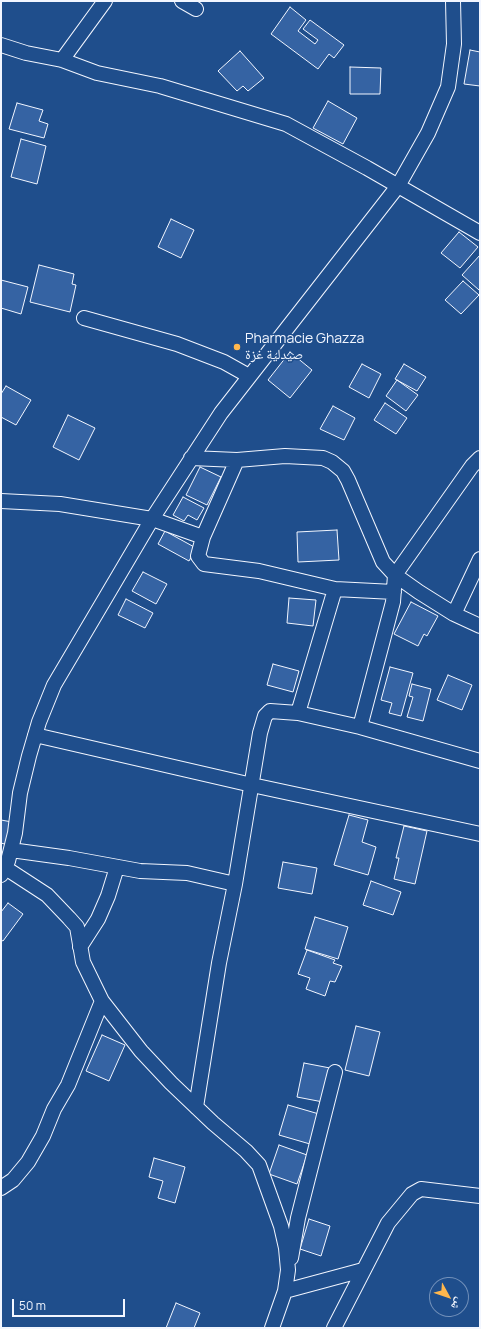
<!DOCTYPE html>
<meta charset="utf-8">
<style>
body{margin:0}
#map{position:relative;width:481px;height:1329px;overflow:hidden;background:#1f4e8c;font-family:Manrope,"Noto Naskh Arabic",sans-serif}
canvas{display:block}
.frame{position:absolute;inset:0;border:2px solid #f2f6ff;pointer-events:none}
.north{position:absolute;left:429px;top:1277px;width:40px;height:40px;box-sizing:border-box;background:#1f4e8c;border:1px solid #7391ba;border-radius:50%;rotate:130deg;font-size:11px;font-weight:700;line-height:16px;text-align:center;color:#f2f6ff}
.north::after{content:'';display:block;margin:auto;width:14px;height:18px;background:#ffb74d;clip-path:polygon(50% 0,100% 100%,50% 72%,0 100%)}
.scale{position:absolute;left:12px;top:1299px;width:113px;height:18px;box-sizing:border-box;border:2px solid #f2f6ff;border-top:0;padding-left:5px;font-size:12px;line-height:14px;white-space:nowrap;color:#f2f6ff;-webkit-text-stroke:3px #1f4e8c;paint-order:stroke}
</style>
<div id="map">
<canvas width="481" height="1329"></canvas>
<div class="frame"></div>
<div class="north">ش</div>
<div class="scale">50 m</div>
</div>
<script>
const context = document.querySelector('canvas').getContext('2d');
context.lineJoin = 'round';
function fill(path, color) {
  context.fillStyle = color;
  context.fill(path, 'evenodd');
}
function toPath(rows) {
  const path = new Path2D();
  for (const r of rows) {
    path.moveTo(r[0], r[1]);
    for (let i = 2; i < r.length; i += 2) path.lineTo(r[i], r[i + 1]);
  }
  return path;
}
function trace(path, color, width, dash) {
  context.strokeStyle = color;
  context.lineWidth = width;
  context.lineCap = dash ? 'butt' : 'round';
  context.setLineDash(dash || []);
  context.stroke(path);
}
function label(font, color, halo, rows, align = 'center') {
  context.font = font + ' Manrope,"Noto Naskh Arabic",sans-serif';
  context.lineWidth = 3;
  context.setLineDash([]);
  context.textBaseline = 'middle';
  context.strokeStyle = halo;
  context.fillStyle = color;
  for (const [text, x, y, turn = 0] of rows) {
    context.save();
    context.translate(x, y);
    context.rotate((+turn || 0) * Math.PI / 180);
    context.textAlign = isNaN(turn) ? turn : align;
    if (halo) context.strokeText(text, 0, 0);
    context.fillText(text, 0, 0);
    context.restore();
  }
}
const building = toPath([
 [290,7,306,20,298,31,315,44,318,40,303,29,310,20,344,45,334,58,329,54,318,69,271,34,290,7],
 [470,50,480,52,480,86,464,84,470,50],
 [240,51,264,78,248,91,243,86,237,91,218,71,240,51],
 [350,67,381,68,380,94,350,94,350,67],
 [328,101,357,118,343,144,313,128,328,101],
 [17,103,43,110,39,121,48,124,44,138,9,129,17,103],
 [21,139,46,146,37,184,11,177,21,139],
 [171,219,194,230,181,258,158,247,171,219],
 [459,232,478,247,460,268,441,253,459,232],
 [480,255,480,289,479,290,462,275,480,255],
 [39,265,74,274,72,284,76,285,70,312,30,302,39,265],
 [1,280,28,287,21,314,1,308,1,280],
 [463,281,479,295,461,314,445,300,463,281],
 [290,352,312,370,290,398,268,380,290,352],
 [362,364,381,374,369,398,349,387,362,364],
 [404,364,426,377,417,391,395,379,404,364],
 [397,380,418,395,406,411,386,396,397,380],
 [6,386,31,400,16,425,1,417,1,394,6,386],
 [385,403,407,418,396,434,374,420,385,403],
 [333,406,355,418,344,440,320,429,333,406],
 [68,415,95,428,79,460,53,447,68,415],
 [200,467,221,477,207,505,186,495,200,467],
 [183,497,204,508,197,520,188,515,184,521,173,515,183,497],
 [337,530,339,560,298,562,297,532,337,530],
 [165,531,196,548,189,561,158,544,165,531],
 [143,572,167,584,156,604,132,591,143,572],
 [289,598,316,600,313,626,287,623,289,598],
 [126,599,153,613,145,628,118,615,126,599],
 [411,602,438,616,427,636,424,634,418,646,394,634,411,602],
 [273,664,299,671,293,692,267,685,273,664],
 [390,667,413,673,401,716,389,713,392,703,381,700,390,667],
 [448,675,472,685,462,710,437,700,448,675],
 [412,684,431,689,423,721,407,717,413,697,409,696,412,684],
 [349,815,368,820,362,842,376,847,368,875,334,865,349,815],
 [1,820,12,822,8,845,1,843,1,820],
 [404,826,427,831,415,884,394,879,399,858,396,858,404,826],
 [283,862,317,868,312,894,278,888,283,862],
 [371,881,401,892,393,915,363,905,371,881],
 [8,903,23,914,3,941,1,940,1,912,8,903],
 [315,917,348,927,338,959,305,949,315,917],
 [307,950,335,960,333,963,342,966,335,982,330,981,325,996,306,989,310,978,298,974,307,950],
 [356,1026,380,1032,369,1076,345,1070,356,1026],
 [102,1035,125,1045,109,1081,86,1071,102,1035],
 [304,1063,330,1068,323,1102,297,1097,304,1063],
 [288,1105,319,1114,310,1144,279,1135,288,1105],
 [279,1145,307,1155,297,1184,269,1174,279,1145],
 [154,1158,185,1167,175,1203,158,1198,163,1181,149,1177,154,1158],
 [309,1219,330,1226,321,1256,300,1249,309,1219],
 [176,1303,200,1313,194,1328,166,1328,176,1303]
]);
fill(building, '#3563a3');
trace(building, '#f2f6ff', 1);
const street = toPath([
 [182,1,196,9],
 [1,45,26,53,62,60,97,73,160,86,286,124,367,168,480,233],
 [62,60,105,1],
 [84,318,177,344,224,362,249,376],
 [191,458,237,460,285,456,323,458,332,462,343,471,348,480,383,562,395,575,419,592,454,614,480,626],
 [237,460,203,537,198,556,204,564,259,571,335,589,394,592],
 [1,501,60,504,152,519,203,537],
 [454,614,480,559],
 [298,713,335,589],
 [360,727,393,602,395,575,472,466,480,458],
 [35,735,252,785,480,834],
 [11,850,69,858,140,871,187,873,235,884],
 [4,867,47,895,69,918,77,927,83,962,102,1001,141,1051,171,1083,213,1123,246,1151,259,1165,281,1226,286,1248,288,1270,285,1291,272,1328],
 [1,875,8,861,15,833,20,793,29,756,39,722,54,685,152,519,221,413,398,186,428,133,448,87,454,44,453,1],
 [80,947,98,919,108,896,117,867],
 [196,1107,219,963,235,884,260,733,265,716,270,711,298,713,360,727,480,761],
 [1,1188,13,1180,28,1162,43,1136,54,1109,68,1085,102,1001],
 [291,1258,298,1218,335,1072],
 [285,1291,363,1270],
 [334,1328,388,1223,412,1194,421,1189,480,1196]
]);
trace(street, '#f2f6ff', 16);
trace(street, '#1f4e8c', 14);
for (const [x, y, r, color] of [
 [237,347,4,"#ffb74d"]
]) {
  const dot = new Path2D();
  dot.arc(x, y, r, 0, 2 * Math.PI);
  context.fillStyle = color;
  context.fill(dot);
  trace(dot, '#1f4e8c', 1.5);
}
label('14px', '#f2f6ff', '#1f4e8c', [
 ["Pharmacie Ghazza",245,339],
 ["صيدلية غزة",245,355]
], 'left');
</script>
